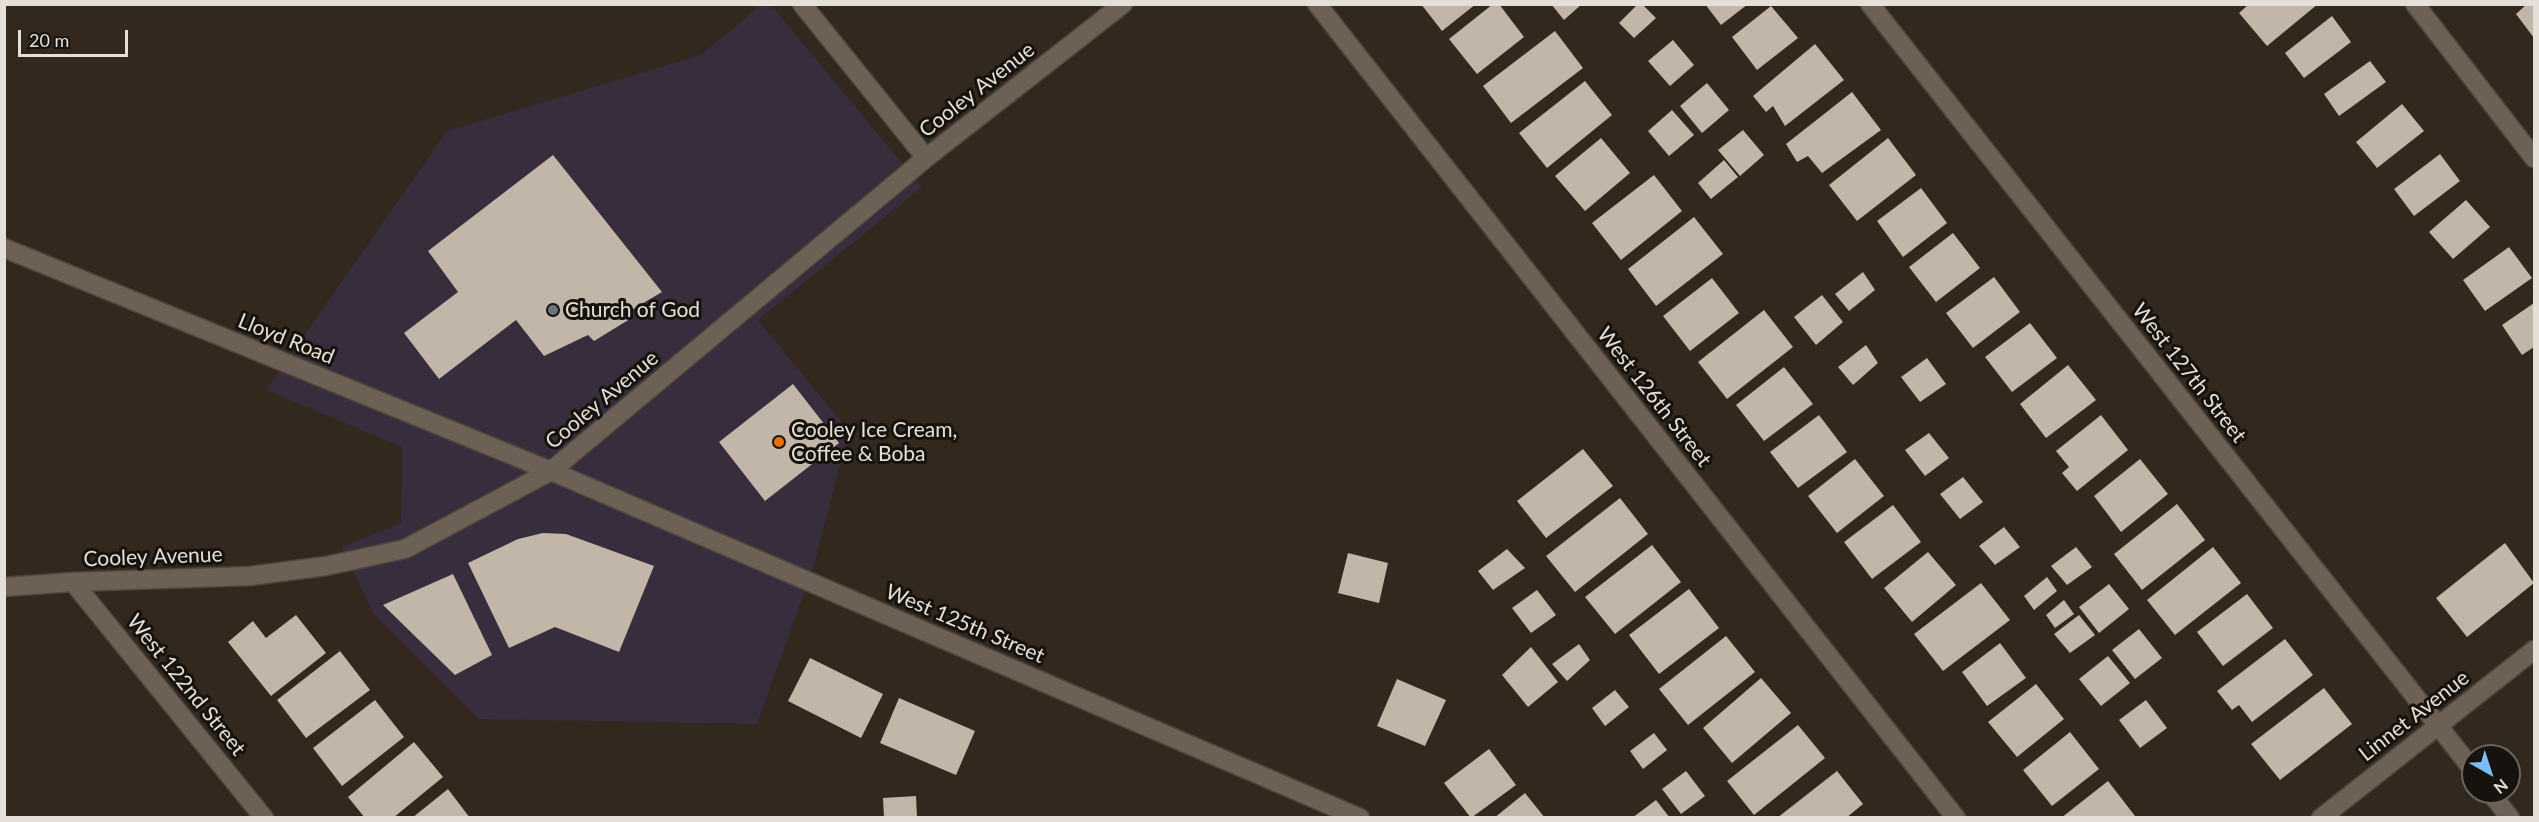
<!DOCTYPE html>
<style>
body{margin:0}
#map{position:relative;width:2539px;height:822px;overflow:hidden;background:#32281d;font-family:Lato,sans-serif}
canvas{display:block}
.frame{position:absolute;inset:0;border:6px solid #e6dfd8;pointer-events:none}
.north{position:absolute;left:2461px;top:744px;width:60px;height:60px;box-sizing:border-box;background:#16120d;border:2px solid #69645e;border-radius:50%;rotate:141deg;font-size:16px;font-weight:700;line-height:24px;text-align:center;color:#e6dfd8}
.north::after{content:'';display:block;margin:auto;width:21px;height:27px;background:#7cbef9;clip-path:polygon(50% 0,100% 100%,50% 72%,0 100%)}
.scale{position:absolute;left:18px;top:30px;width:110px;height:27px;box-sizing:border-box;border:3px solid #e6dfd8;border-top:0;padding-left:8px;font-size:18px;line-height:21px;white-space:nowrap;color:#e6dfd8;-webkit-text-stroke:4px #16120d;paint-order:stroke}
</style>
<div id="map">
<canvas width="2539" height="822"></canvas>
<div class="frame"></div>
<div class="north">N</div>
<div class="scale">20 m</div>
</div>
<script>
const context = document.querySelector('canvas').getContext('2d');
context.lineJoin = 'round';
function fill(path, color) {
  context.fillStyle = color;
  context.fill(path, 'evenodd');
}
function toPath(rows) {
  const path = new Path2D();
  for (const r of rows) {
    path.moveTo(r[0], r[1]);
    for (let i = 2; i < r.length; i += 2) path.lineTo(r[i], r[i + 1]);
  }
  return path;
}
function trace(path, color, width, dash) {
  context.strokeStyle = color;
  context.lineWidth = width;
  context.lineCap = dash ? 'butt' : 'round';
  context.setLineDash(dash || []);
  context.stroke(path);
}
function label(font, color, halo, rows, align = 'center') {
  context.font = font + ' Lato,sans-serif';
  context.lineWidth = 6;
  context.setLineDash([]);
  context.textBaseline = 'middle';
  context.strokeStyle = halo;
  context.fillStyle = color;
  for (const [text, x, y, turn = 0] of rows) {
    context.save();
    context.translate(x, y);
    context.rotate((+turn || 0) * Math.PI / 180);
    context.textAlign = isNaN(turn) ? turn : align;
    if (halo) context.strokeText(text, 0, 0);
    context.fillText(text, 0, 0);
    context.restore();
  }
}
fill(toPath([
 [761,5,771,5,922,187,758,320,849,431,814,565,757,724,479,719,373,613,342,547,401,523,402,447,266,390,447,131,701,55]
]), '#372d3d');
fill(toPath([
 [1421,4,1476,4,1442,31],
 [1493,4,1499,4,1524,37,1477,74,1449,39],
 [1551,4,1582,4,1564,20],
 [1638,4,1642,4,1656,18,1634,38,1619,23],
 [1705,4,1748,4,1721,25],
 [2249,4,2318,4,2267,46,2239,13],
 [2527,4,2534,4,2534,38,2516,14],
 [1771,6,1798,38,1757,70,1732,37],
 [2332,16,2351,42,2304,78,2285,53],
 [1555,31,1583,68,1511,123,1483,86],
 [1673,40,1694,65,1670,86,1648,61],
 [1815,44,1844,80,1785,126,1773,106,1766,112,1753,96],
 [2370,61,2386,82,2339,116,2324,94],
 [1585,81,1612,115,1547,168,1519,133],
 [1707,83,1729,110,1702,133,1680,106],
 [1852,92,1881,130,1822,173,1808,156,1797,162,1786,144],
 [2402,104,2424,131,2377,168,2356,142],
 [1672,110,1694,135,1669,156,1648,131],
 [1743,130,1764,155,1740,176,1718,150],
 [1601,138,1630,173,1585,211,1555,176],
 [1888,138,1916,175,1857,221,1829,185],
 [2440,154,2460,181,2414,216,2394,189],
 [553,155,662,292,625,314,630,319,594,341,588,335,544,356,516,320,439,379,404,333,458,292,428,251],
 [1724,160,1738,177,1711,199,1698,183],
 [1654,175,1682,211,1621,260,1592,223],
 [1921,188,1947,223,1903,257,1877,221],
 [2466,200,2490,227,2453,259,2429,232],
 [1694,217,1723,254,1656,306,1628,269],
 [1953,233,1980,268,1936,302,1909,267],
 [2509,247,2532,278,2485,311,2463,280],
 [1863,272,1875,290,1849,311,1835,294],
 [1994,277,2020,312,1973,348,1946,313],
 [1712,278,1739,313,1690,351,1663,316],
 [1822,295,1843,322,1816,345,1794,317],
 [2534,303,2534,347,2522,355,2502,325],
 [1764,310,1793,347,1727,399,1698,362],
 [2030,323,2057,358,2012,392,1985,357],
 [1866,345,1878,363,1853,385,1838,367],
 [1927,358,1946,384,1920,402,1901,377],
 [2068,365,2096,400,2046,438,2020,404],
 [1784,367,1813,404,1764,441,1736,405],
 [793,384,839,443,765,501,719,442],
 [1819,415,1847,452,1798,488,1770,452],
 [2101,415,2128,450,2077,491,2062,473,2069,467,2056,451],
 [1929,433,1949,458,1925,476,1905,450],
 [1583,449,1613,486,1546,538,1517,501],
 [1855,459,1884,496,1837,533,1808,496],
 [2140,459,2168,494,2121,532,2094,496],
 [1963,477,1983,502,1960,519,1940,494],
 [1620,498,1648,534,1575,592,1546,556],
 [2177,504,2205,540,2142,590,2114,554],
 [1893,505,1921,542,1872,579,1844,542],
 [2004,527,2020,547,1995,565,1979,546],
 [543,533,566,534,654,566,619,652,555,627,509,648,468,563,518,539],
 [2505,543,2534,583,2467,637,2436,598],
 [1652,545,1681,582,1615,634,1585,597],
 [2076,547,2092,567,2067,585,2051,566],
 [2213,547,2241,583,2175,635,2147,600],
 [1507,549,1525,568,1493,590,1478,571],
 [1928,552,1956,585,1912,622,1884,588],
 [1348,553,1388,563,1379,603,1338,593],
 [453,574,492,655,455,675,383,605],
 [2047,577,2057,591,2034,610,2024,596],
 [1981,583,2010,620,1943,671,1914,634],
 [2109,584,2129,609,2099,633,2079,607],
 [1689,589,1719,628,1659,674,1629,635],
 [1537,590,1556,615,1531,633,1512,608],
 [2247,594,2273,628,2223,666,2197,632],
 [2064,600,2074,614,2055,628,2046,615],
 [296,615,326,653,271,696,228,642,253,621,266,638],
 [2079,615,2095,635,2070,653,2054,634],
 [2139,629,2162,658,2135,679,2112,650],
 [1726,636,1755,672,1688,725,1659,689],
 [2285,639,2313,675,2252,722,2239,705,2232,710,2217,691],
 [2000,643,2026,678,1987,706,1962,672],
 [1579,644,1590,660,1567,681,1552,664],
 [1531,647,1558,682,1528,707,1502,675],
 [340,651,370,690,306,738,277,700],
 [2108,656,2130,683,2101,706,2079,679],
 [810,658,883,694,861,738,788,701],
 [1761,678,1791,713,1732,763,1703,728],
 [1397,679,1446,700,1425,746,1377,726],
 [2036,684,2064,719,2017,757,1988,722],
 [2324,688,2352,724,2280,780,2251,744],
 [1615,690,1629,707,1605,726,1592,708],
 [899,698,975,731,956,775,880,743],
 [375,700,404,737,342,786,313,748],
 [2146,700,2167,728,2140,748,2119,720],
 [1798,725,1825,758,1754,815,1727,781],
 [2070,732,2099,769,2052,806,2023,770],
 [1654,733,1667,750,1643,769,1630,751],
 [414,742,443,777,393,818,365,818,348,797],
 [1489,749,1516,785,1471,818,1444,783],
 [1686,771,1705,796,1681,814,1662,789],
 [1837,771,1863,804,1846,818,1777,818],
 [2108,781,2135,816,2061,818],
 [448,789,470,818,412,818],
 [1525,793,1545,818,1494,818],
 [916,796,917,818,884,818,883,798],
 [1656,800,1670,818,1632,818]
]), '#c1b6a7');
const street = toPath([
 [802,4,926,158],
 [1317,4,1956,818],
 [1870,4,2473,770],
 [2415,4,2534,158],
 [4,248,551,471,1360,818],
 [73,582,264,818],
 [4,587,73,582,250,576,326,566,405,549,551,471,926,158,1123,4],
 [2490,792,2510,818],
 [2321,818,2534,650]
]);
trace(street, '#4f473d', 21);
trace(street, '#6c6154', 18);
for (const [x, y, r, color] of [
 [553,310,6,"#6b7280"],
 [779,442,6,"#e8710a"]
]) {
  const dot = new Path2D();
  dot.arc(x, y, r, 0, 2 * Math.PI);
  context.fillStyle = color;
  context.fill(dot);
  trace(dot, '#16120d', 2);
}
label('21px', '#e6dfd8', '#16120d', [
 ["Cooley Avenue",977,90,-38],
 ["Lloyd Road",286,339,22],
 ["West 127th Street",2189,373,52],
 ["West 126th Street",1654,397,52],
 ["Cooley Avenue",602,400,-40],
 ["Cooley Avenue",153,557,-2],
 ["West 125th Street",965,624,23],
 ["West 122nd Street",186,685,51],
 ["Linnet Avenue",2414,716,-38]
]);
label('21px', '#e6dfd8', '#16120d', [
 ["Church of God",565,310],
 ["Cooley Ice Cream,",791,430],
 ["Coffee & Boba",791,454]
], 'left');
</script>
